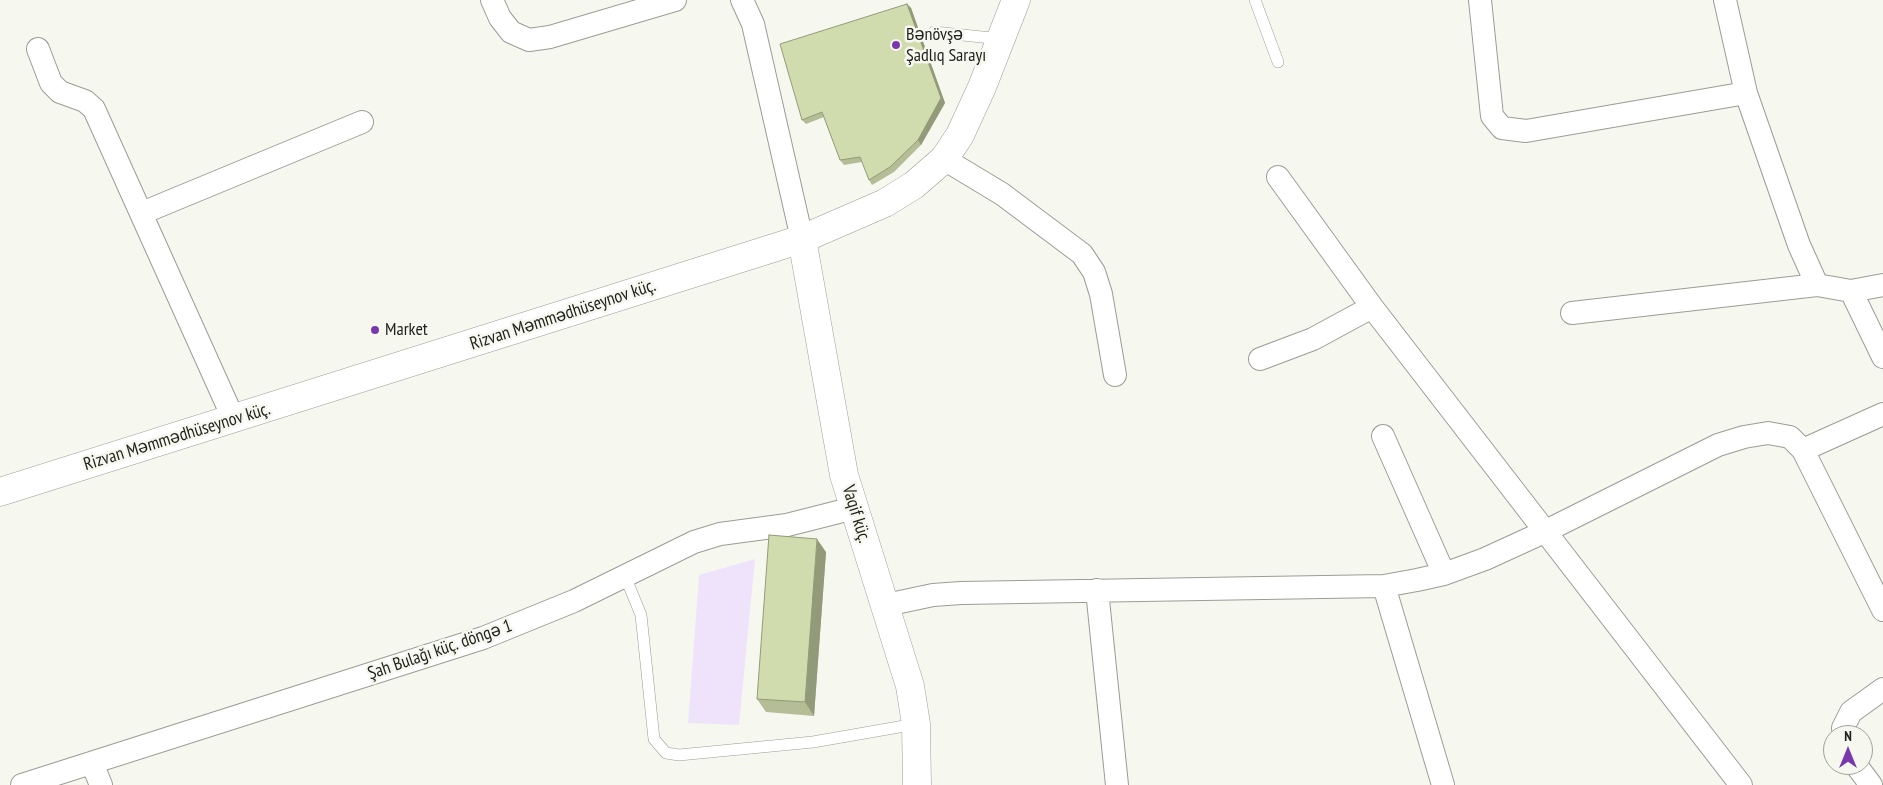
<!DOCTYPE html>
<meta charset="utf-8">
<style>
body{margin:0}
#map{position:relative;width:1883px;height:785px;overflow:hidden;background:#f6f8ef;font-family:"PT Sans Narrow",sans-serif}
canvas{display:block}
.north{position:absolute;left:1823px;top:725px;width:50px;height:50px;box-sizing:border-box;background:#f6f8ef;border:1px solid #a0a29b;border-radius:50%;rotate:0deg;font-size:14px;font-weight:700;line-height:20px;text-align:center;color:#1f201c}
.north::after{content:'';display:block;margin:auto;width:18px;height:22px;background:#7a38ad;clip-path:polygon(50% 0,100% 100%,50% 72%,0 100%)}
</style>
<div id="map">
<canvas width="1883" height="785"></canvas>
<div class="north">N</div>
</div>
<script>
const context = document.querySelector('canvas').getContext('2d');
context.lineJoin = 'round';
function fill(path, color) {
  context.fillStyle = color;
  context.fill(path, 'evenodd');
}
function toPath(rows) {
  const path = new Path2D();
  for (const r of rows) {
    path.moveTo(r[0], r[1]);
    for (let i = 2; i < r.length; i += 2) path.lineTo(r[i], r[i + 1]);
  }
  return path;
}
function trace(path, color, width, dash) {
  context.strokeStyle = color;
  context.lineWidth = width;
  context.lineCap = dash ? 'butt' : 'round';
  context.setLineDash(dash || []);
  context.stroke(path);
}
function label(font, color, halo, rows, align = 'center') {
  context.font = font + ' "PT Sans Narrow",sans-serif';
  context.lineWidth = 5;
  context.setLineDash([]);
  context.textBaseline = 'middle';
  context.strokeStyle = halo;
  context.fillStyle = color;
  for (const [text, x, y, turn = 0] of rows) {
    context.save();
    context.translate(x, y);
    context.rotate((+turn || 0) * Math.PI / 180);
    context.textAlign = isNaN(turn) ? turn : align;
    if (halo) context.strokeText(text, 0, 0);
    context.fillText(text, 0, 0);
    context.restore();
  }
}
fill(toPath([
 [755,559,739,725,688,723,699,575]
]), '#efe3fb');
const lane = toPath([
 [1255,0,1278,62],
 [934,32,1001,39],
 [625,576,641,615,654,739,666,753,679,755,813,742,916,724]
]);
const street = toPath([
 [492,0,500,18,511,32,529,40,550,37,675,0],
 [742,0,753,24,802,239],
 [1480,0,1492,116,1502,128,1526,131,1746,93],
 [1725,0,1746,93,1799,245,1817,285,1851,291,1883,357],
 [38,49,51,83,60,92,85,101,94,109,234,420],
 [944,159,1002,194,1082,254,1094,272,1101,294,1115,375],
 [1278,177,1372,307,1741,785],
 [142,213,362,122],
 [1851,291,1883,285],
 [1572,313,1817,285],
 [1260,359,1313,339,1372,307],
 [1383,436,1444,574],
 [1803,450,1883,610],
 [1384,586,1443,785],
 [1097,590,1117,785],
 [886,605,933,595,961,593,1384,586,1417,580,1444,574,1485,559,1544,532,1718,445,1744,437,1768,433,1790,437,1803,450,1883,414],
 [1844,735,1843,728,1851,712,1883,689],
 [92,763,101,785],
 [1856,765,1871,785],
 [22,785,483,638,574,601,694,542,720,534,787,525,854,508]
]);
const secondary = toPath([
 [802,239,844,475,910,686,916,724,917,785],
 [0,492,802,239,885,203,914,185,944,159,960,135,982,87,1016,0]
]);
trace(lane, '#9b9d94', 12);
trace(street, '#9b9d94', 24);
trace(secondary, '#9b9d94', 29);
trace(lane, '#fff', 11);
trace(street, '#fff', 22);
trace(secondary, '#fff', 28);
fill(toPath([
 [907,4,911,8,945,103,921,145,894,172,872,185,869,180,862,162,844,165,840,160,824,117,806,124,802,120],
 [826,552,814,716,766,712,757,699]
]), '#b4bd96');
fill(toPath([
 [907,4,911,8,945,103,921,145,918,140],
 [817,539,826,552,814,716,805,702]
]), '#929a7a');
const building = toPath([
 [907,4,941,98,918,140,890,167,869,180,860,157,840,160,822,112,802,120,780,44,907,4],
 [769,535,817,539,805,702,757,699,769,535]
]);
fill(building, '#d1dcae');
trace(building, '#929a7a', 1);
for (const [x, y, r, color] of [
 [896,45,5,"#7a38ad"],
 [375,330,5,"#7a38ad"]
]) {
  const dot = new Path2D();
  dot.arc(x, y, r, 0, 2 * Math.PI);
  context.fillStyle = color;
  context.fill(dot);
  trace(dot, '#f6f8ef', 2);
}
label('18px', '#1f201c', '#f6f8ef', [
 ["Bənövşə",906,35],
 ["Şadlıq Sarayı",906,56],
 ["Market",385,330]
], 'left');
label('18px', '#1f201c', '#f6f8ef', [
 ["Rizvan Məmmədhüseynov küç.",563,315,-18],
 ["Rizvan Məmmədhüseynov küç.",177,437,-17],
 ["Vaqif küç.",856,514,73],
 ["Şah Bulağı küç. döngə 1",440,650,-19]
]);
</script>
